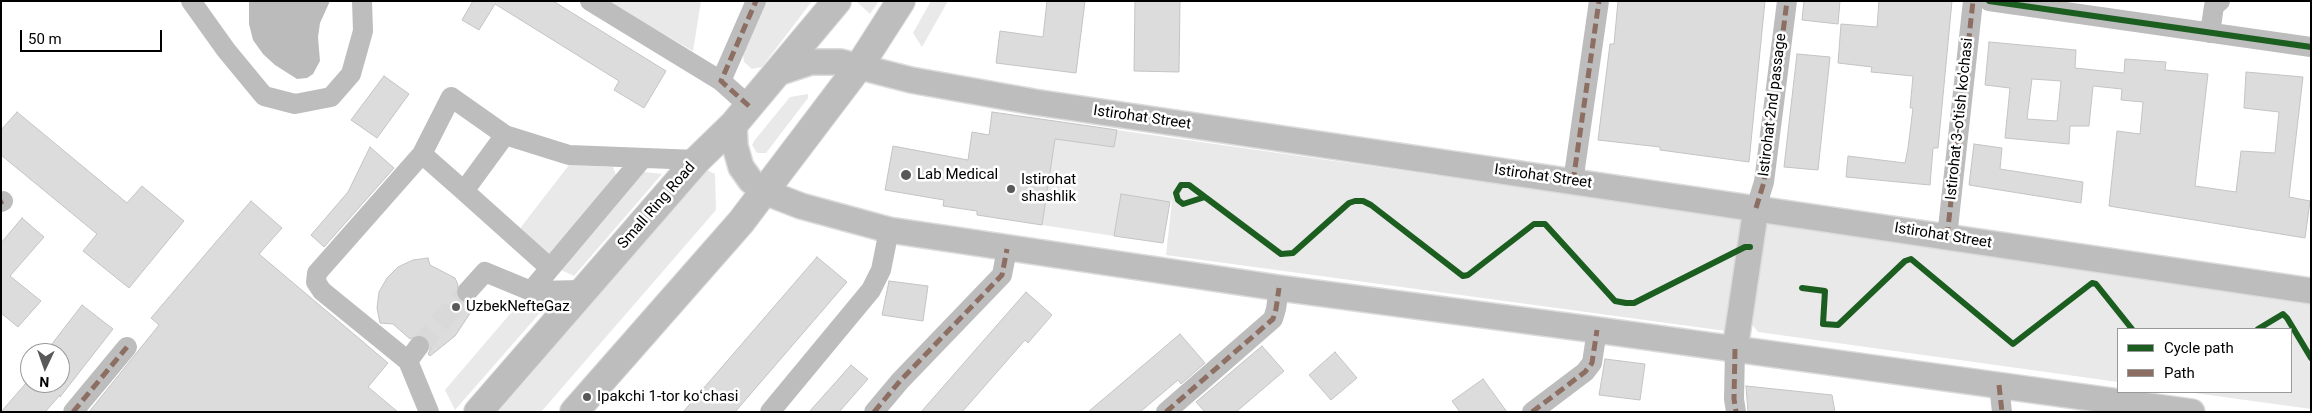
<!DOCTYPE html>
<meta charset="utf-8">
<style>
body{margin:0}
#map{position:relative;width:2312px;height:413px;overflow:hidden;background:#fff;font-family:Roboto,sans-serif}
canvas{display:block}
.frame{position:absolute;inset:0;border:2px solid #000;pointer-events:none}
.legend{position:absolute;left:2117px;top:328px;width:175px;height:65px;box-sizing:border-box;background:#fff;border:1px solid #999;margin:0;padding:6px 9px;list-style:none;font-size:15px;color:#000}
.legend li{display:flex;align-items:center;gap:10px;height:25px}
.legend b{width:25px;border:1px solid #999}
.north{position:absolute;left:20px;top:343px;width:50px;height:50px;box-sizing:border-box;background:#fff;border:1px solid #999;border-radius:50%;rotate:183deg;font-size:14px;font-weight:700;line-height:20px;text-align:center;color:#000}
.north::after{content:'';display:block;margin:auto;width:18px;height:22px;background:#595959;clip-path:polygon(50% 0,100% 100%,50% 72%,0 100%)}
.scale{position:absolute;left:20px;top:30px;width:142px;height:22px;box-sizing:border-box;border:2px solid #000;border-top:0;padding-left:6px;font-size:15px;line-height:18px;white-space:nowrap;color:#000;-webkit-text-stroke:4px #fff;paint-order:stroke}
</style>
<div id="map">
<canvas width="2312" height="413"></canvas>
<div class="frame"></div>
<ul class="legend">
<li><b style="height:6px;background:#1b5e20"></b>Cycle path</li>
<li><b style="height:6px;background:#8d6e63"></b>Path</li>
</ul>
<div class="north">N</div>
<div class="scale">50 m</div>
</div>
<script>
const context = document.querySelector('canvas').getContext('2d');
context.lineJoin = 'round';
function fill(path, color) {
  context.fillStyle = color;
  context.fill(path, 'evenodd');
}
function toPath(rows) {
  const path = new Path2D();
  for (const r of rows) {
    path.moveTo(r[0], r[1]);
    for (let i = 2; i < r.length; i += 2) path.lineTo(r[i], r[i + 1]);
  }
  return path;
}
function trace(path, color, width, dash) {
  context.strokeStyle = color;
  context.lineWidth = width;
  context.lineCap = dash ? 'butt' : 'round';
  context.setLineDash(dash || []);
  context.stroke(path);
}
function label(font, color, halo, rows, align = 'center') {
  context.font = font + ' Roboto,sans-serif';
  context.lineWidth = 5;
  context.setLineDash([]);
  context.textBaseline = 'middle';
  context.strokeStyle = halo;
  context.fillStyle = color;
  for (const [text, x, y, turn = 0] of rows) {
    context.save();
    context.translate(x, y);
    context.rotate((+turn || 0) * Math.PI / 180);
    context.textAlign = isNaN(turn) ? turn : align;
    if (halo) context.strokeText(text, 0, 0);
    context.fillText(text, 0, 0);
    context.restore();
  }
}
fill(toPath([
 [606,1,701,1,693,51],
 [766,1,812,1,762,67,752,69,744,62,743,54],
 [856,1,879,1,870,14],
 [931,1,948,1,922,47,913,33],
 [808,94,808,98,766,153,757,153,752,145,754,141,790,97],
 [1117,130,1740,219,1744,221,1726,331,1166,255,1172,200,1170,202,1121,194,1114,236,1042,225,1055,139,1114,147],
 [569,165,613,167,616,175,551,253,545,254,521,232,521,227],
 [705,169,715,174,716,210,541,412,498,412,688,192],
 [644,172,662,174,574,276,561,270],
 [1769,223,2311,305,2311,409,2187,392,2291,392,2291,329,2118,329,2118,382,1758,332,1751,323,1766,224],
 [521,301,543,306,538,315,455,410,445,390]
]), '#e9e9e9');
fill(toPath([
 [249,1,330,1,320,23,318,37,320,61,313,74,307,78,297,79,275,65,263,54,253,40,249,24]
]), '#bbb');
const building = toPath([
 [473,1,553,1,666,71,644,108,614,90,619,81,495,4,479,30,462,20,473,1],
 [1047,1,1085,1,1076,73,996,63,1000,31,1043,37,1047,1],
 [1135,1,1180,1,1179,72,1134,71,1135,1],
 [1618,1,1765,1,1749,162,1660,150,1660,147,1598,140,1610,44,1614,44,1618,1],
 [1804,1,1840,1,1838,24,1802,20,1804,1],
 [1879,1,1952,1,1938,148,1933,148,1930,185,1846,177,1848,156,1905,163,1908,148,1913,108,1910,108,1913,76,1871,72,1872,67,1838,63,1841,24,1877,27,1879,1],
 [1989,42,2076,50,2075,68,2124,73,2125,59,2166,62,2165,70,2208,74,2195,186,2236,192,2241,151,2275,153,2279,112,2244,108,2246,72,2303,77,2289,197,2310,201,2305,238,2109,206,2117,131,2140,134,2143,102,2121,100,2122,89,2093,86,2089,126,2070,126,2069,144,2005,138,2010,88,1985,85,1989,42],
 [2032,79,2061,81,2057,121,2027,119,2032,79],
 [1797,54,1830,57,1818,170,1784,167,1797,54],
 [384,76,409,94,377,138,351,120,384,76],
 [17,112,127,203,142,186,184,221,129,288,83,251,97,234,1,155,1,130,17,112],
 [992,112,1117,130,1114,147,1055,139,1042,225,977,215,977,211,943,206,944,200,885,190,893,146,968,160,972,132,989,135,992,112],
 [1974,144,2002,148,2000,169,2083,182,2081,203,1969,185,1974,144],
 [370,147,394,168,324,247,311,235,348,192,370,147],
 [1121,194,1170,202,1163,243,1114,236,1121,194],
 [251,201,282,228,259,254,388,363,368,387,398,412,89,412,159,325,151,318,251,201],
 [22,218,44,237,10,276,41,301,18,327,1,313,1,243,22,218],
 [817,257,847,282,735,412,683,412,817,257],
 [428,258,430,265,455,278,458,285,456,295,459,300,465,304,474,301,473,309,455,336,430,356,428,354,431,348,430,342,426,337,420,334,410,339,393,324,380,323,377,308,379,292,387,278,398,267,413,260,428,258],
 [889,281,928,286,923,321,882,315,889,281],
 [1026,292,1052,315,1028,343,1025,340,962,412,921,412,1026,292],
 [82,305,113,329,60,397,60,395,45,412,1,412,26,383,60,383,60,353,45,353,82,305],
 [1180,334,1205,363,1181,384,1178,380,1140,412,1088,412,1180,334],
 [1262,346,1284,371,1236,412,1205,412,1196,402,1262,346],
 [1335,352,1357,378,1331,400,1309,375,1335,352],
 [1605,359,1645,364,1640,400,1599,395,1605,359],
 [851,365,868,379,839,412,809,412,851,365],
 [1483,379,1507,412,1460,412,1452,401,1483,379],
 [1746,386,1832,395,1835,412,1748,412,1746,386]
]);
fill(building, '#dcdcdc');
trace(building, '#c4c4c4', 1);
trace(toPath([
 [419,346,467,292]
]), '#d9d9d9', 20, [20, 10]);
const major = toPath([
 [778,73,811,62,841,62,911,80,1034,102,2311,291],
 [734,124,735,146,741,167,751,181,765,192,801,206,889,230,1279,288,1597,330,2192,412],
 [1735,349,1756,208]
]);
const highway = toPath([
 [478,412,697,160,734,124,837,1],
 [574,412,741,222,860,65,901,1]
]);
trace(major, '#dbdbdb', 28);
trace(highway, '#dbdbdb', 30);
trace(toPath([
 [191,1,226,50,264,96,295,104,331,97,351,74,363,31,362,1],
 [590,1,721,81],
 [1989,1,2311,47],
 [2210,33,2214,6,2220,1],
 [749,106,721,81,756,1],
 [1573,182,1599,1],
 [464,191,422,154,451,97,505,135],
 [1,202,3,201],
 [1756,208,1764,182,1787,1],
 [1947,237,1973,1],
 [550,268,464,191,505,135,569,155,697,160],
 [531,291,642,159],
 [467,292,485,272,531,291,584,290],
 [419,346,408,361,429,412],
 [1735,349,1734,399,1736,412],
 [408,361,322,291,316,282,317,273,422,154],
 [1999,385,2002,412],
 [73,412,127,347],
 [770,412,871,290,881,270,889,230],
 [874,412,900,381,1002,275,1007,249],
 [1166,412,1273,319,1276,309,1279,288],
 [1532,412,1585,372,1592,363,1597,330]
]), '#bdbdbd', 20);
trace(major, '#bdbdbd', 25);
trace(highway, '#bdbdbd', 28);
trace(toPath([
 [749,106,721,81,756,1],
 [1573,182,1599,1],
 [1,202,3,201],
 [1756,208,1764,182,1787,1],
 [1947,237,1973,1],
 [1735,349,1734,399,1736,412],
 [1999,385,2002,412],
 [73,412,127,347],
 [874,412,900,381,1002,275,1007,249],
 [1166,412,1273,319,1276,309,1279,288],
 [1532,412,1585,372,1592,363,1597,330]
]), '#8d6e63', 5, [10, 5]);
trace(toPath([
 [1989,1,2311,47],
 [1205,197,1183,204,1178,200,1176,193,1181,185,1189,185,1281,254,1293,253,1349,203,1355,201,1363,201,1371,205,1463,276,1468,275,1534,224,1545,224,1615,301,1626,303,1634,303,1745,247,1750,247],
 [1802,288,1825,291,1823,324,1838,325,1905,261,1911,259,2013,344,2092,283,2096,284,2132,329],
 [2258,329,2283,314,2287,318,2311,358]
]), '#1b5e20', 6);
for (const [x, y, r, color] of [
 [906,175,6,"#595959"],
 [1011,189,5,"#595959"],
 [456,307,5,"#595959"],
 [587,397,5,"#595959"]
]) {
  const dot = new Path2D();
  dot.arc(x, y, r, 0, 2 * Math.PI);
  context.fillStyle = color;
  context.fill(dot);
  trace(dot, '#fff', 2);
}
label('15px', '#000', '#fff', [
 ["Istirohat 2nd passage",1773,105,-83],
 ["Istirohat Street",1142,118,8],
 ["Istirohat 3-o'tish ko'chasi",1960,119,-84],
 ["Istirohat Street",1543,177,8],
 ["Small Ring Road",657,206,-49],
 ["Istirohat Street",1943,236,9]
]);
label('15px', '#000', '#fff', [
 ["Lab Medical",917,175],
 ["Istirohat",1021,180],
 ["shashlik",1021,197],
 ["UzbekNefteGaz",466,307],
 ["Ipakchi 1-tor koʻchasi",597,397]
], 'left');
</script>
